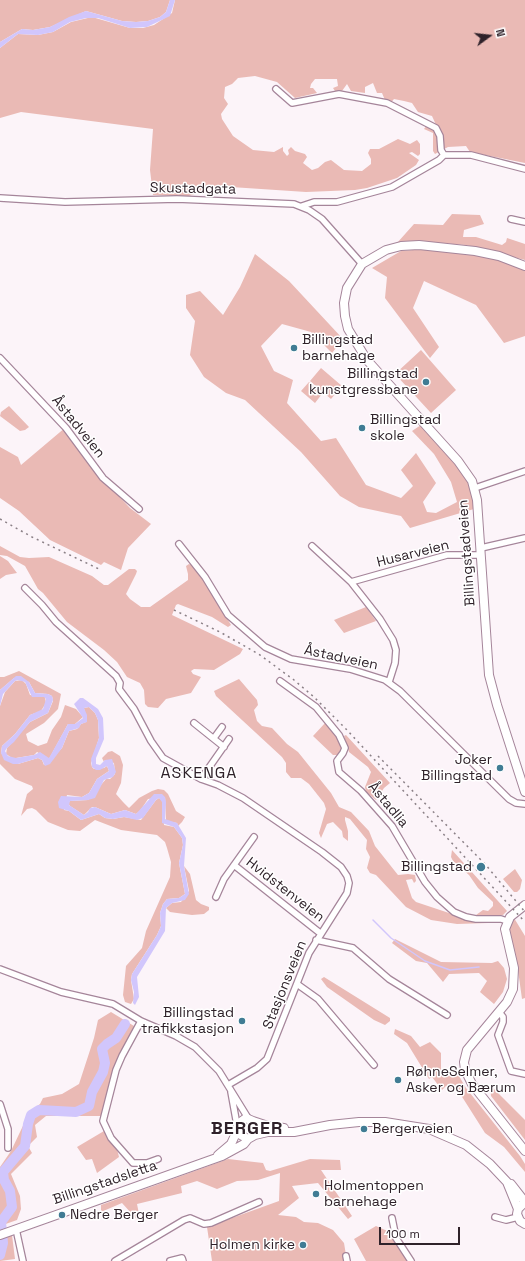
<!DOCTYPE html>
<meta charset="utf-8">
<style>
body{margin:0}
#map{position:relative;width:525px;height:1261px;overflow:hidden;background:#fcf4f9;font-family:"Space Grotesk",sans-serif}
canvas{display:block}
.north{position:absolute;left:469px;top:16px;width:40px;height:40px;-webkit-text-stroke:3px #fff;paint-order:stroke;rotate:75deg;font-size:11px;font-weight:700;line-height:16px;text-align:center;color:#2f222a}
.north::after{content:'';display:block;margin:auto;width:14px;height:18px;background:#2f222a;clip-path:polygon(50% 0,100% 100%,50% 72%,0 100%)}
.scale{position:absolute;left:379px;top:1227px;width:81px;height:18px;box-sizing:border-box;border:2px solid #2f222a;border-top:0;padding-left:5px;font-size:12px;line-height:14px;white-space:nowrap;color:#2f222a;-webkit-text-stroke:3px #fff;paint-order:stroke}
</style>
<div id="map">
<canvas width="525" height="1261"></canvas>
<div class="north">N</div>
<div class="scale">100 m</div>
</div>
<script>
const context = document.querySelector('canvas').getContext('2d');
context.lineJoin = 'round';
function fill(path, color) {
  context.fillStyle = color;
  context.fill(path, 'evenodd');
}
function toPath(rows) {
  const path = new Path2D();
  for (const r of rows) {
    path.moveTo(r[0], r[1]);
    for (let i = 2; i < r.length; i += 2) path.lineTo(r[i], r[i + 1]);
  }
  return path;
}
function trace(path, color, width, dash) {
  context.strokeStyle = color;
  context.lineWidth = width;
  context.lineCap = dash ? 'butt' : 'round';
  context.setLineDash(dash || []);
  context.stroke(path);
}
function label(font, color, halo, rows, align = 'center') {
  context.font = font + ' "Space Grotesk",sans-serif';
  context.lineWidth = 3;
  context.setLineDash([]);
  context.textBaseline = 'middle';
  context.strokeStyle = halo;
  context.fillStyle = color;
  for (const [text, x, y, turn = 0] of rows) {
    context.save();
    context.translate(x, y);
    context.rotate((+turn || 0) * Math.PI / 180);
    context.textAlign = isNaN(turn) ? turn : align;
    if (halo) context.strokeText(text, 0, 0);
    context.fillText(text, 0, 0);
    context.restore();
  }
}
fill(toPath([
 [0,0,170,0,166,12,160,17,148,21,136,22,122,21,86,11,50,27,33,30,22,29,0,42],
 [175,0,525,0,525,163,470,152,466,146,448,147,435,154,433,151,433,133,424,129,427,125,437,127,432,116,418,112,412,103,404,101,394,99,389,105,387,105,382,93,377,93,373,83,365,87,365,93,351,91,347,84,342,91,335,91,333,88,338,86,337,79,315,79,311,84,310,88,313,88,317,93,295,98,277,82,255,76,238,78,232,84,225,87,224,98,228,104,221,114,222,119,233,136,253,150,274,152,283,147,283,151,287,156,289,154,288,150,291,147,295,151,305,154,307,157,303,163,312,170,318,168,325,162,331,160,344,170,362,171,371,164,371,159,368,153,370,149,379,149,398,139,410,144,417,140,420,144,420,154,418,156,412,152,409,153,419,160,416,165,397,178,367,188,355,190,306,192,216,186,189,196,153,195,150,170,153,129,21,112,0,118,0,48,18,34,38,35,53,32,71,22,92,17,130,28,143,28,154,25,172,13],
 [452,214,480,215,484,224,464,230,463,237,476,237,502,245,506,242,507,238,525,244,525,260,466,245,414,241,397,243,414,224,443,225],
 [424,249,459,251,500,260,525,271,525,336,504,343,476,305,424,281,413,308,439,347,430,358,385,298,387,277,372,268,401,251],
 [255,254,289,281,343,339,332,353,311,332,282,324,261,346,274,371,293,380,287,403,321,441,336,438,366,485,401,498,413,486,401,470,416,453,436,483,423,502,427,512,436,513,457,502,451,482,434,454,412,431,421,425,465,474,472,491,474,509,410,528,401,516,359,507,340,496,301,452,245,400,226,393,204,377,190,355,195,321,186,308,186,295,200,291,223,315,240,287],
 [421,350,456,390,431,413,395,374],
 [321,368,342,386,331,399,310,381],
 [309,382,322,394,315,403,301,391],
 [9,406,29,427,25,430,20,431,0,416,1,412],
 [66,427,99,475,130,508,151,524,128,548,121,570,104,562,101,565,99,564,50,540,19,511,0,498,0,447,18,457,21,465],
 [0,546,20,557,29,558,49,557,92,576,104,585,108,585,129,569,135,569,137,571,136,574,126,594,130,599,141,607,150,607,188,580,188,574,186,566,189,564,196,567,231,625,228,627,212,617,178,604,176,605,172,615,243,649,240,654,214,670,194,669,191,671,193,674,201,677,191,693,166,699,158,708,148,707,145,704,144,690,140,683,127,677,117,662,104,650,67,622,43,593,38,589,25,566,7,556,0,555],
 [0,556,8,561,17,573,6,575,0,579],
 [366,607,376,621,344,633,334,620],
 [19,671,61,694,58,709,44,723,26,734,28,741,38,746,47,743,52,730,61,717,65,705,76,709,83,717,75,724,68,724,49,759,37,752,34,755,16,758,12,758,6,754,7,748,30,722,48,713,53,701,52,696,48,694,35,693,29,682,14,678,0,690,0,677,4,677],
 [239,679,257,700,258,705,254,710,257,721,262,726,272,728,287,744,298,752,331,793,339,807,351,812,369,831,375,846,398,875,408,874,415,875,416,881,414,883,412,879,406,880,412,898,416,902,467,919,488,923,457,924,431,920,406,907,376,875,370,873,367,868,370,857,366,849,367,840,350,819,345,817,345,820,348,831,348,841,343,837,342,831,333,822,327,824,321,838,319,833,326,809,324,803,309,784,301,778,291,778,286,772,286,763,282,757,216,696,214,691],
 [22,680,26,684,30,695,45,697,46,703,41,711,30,715,15,734,2,746,1,753,18,764,38,758,42,760,44,765,62,748,69,731,77,729,81,724,86,722,84,708,89,707,95,713,98,720,99,738,91,763,92,767,94,769,104,768,107,766,109,771,97,779,89,793,82,797,67,795,64,810,69,811,81,820,99,814,105,818,113,819,124,817,141,820,156,800,159,798,162,800,164,825,174,827,182,838,183,845,179,863,185,894,179,898,167,899,163,904,160,913,161,926,157,935,132,974,131,980,134,999,131,1004,125,1002,123,995,126,966,142,948,146,931,170,877,171,862,167,848,165,842,157,835,121,830,95,820,80,831,68,830,48,822,36,810,32,808,27,809,21,816,27,794,33,789,32,786,15,779,0,764,0,706,5,692,15,681],
 [326,722,340,741,343,748,338,755,333,755,313,736],
 [346,735,390,783,384,788,376,800,366,792,365,787,371,772,368,767,349,752,344,736],
 [112,751,120,756,123,765,121,783,116,794,123,802,129,808,139,798,152,791,158,789,164,790,168,794,176,811,185,817,182,822,178,826,177,823,166,821,165,797,148,799,140,811,136,814,125,810,111,814,95,807,92,807,84,815,70,806,68,803,70,801,88,800,106,779,110,779,115,774,114,763,105,760,104,762,102,758,108,752],
 [452,850,507,911,503,915,476,915,483,910,488,911,493,906,493,902,478,888,469,875,453,861,451,857],
 [184,866,190,874,196,900,201,904,209,907,209,910,204,914,192,915,177,913,170,912,166,908,172,903,181,902,189,891],
 [515,869,522,880,520,889,517,892,514,892,503,879],
 [514,918,525,936,525,998,522,999,517,963,509,928],
 [395,939,441,962,492,963,498,961,504,968,507,979,503,992,494,1004,480,992,487,981,479,973,449,974,443,982,427,963,416,961,392,943],
 [324,977,390,1018,390,1021,385,1025,374,1020,327,987,321,979],
 [111,1012,134,1026,101,1116,46,1116,35,1125,37,1137,28,1146,32,1153,11,1174,20,1196,21,1209,17,1220,0,1226,0,1167,11,1151,30,1111,40,1104,43,1098,62,1094,79,1084,94,1038,98,1020],
 [395,1029,411,1036,420,1047,430,1042,441,1053,441,1069,459,1076,466,1088,520,1156,525,1164,525,1172,504,1147,485,1133,459,1092,446,1086,442,1090,432,1077,429,1079,407,1043,394,1034],
 [490,1085,525,1120,525,1140,491,1096],
 [104,1131,117,1149,119,1157,97,1173,92,1159,86,1160,77,1147],
 [228,1159,263,1163,266,1170,270,1171,310,1159,340,1160,341,1170,321,1170,352,1216,348,1219,318,1183,292,1186,299,1198,278,1215,296,1217,304,1222,318,1223,333,1230,344,1243,347,1261,212,1261,207,1227,279,1201,280,1173,258,1180,237,1181,217,1189,197,1181,181,1186,182,1193,137,1204,141,1224,122,1203,101,1212,101,1205],
 [376,1226,392,1233,407,1261,366,1261,354,1239],
 [12,1235,15,1259,0,1261,0,1240]
]), '#eabab5');
fill(toPath([
 [170,0,175,0,170,16,147,27,130,28,98,18,86,18,70,22,53,32,38,35,18,34,0,48,0,42,22,29,33,30,50,27,69,17,86,11,122,21,136,22,148,21,160,17,166,12],
 [16,676,21,676,29,682,35,693,48,694,52,696,53,700,48,713,30,722,14,742,7,748,5,751,8,756,16,758,34,755,40,752,49,758,68,724,75,724,83,718,74,704,80,698,83,698,98,709,103,718,104,739,96,758,96,764,100,765,105,760,112,759,116,772,113,777,104,780,95,798,88,800,70,801,69,805,84,815,88,812,90,808,95,807,111,814,125,810,136,814,154,794,162,794,165,797,166,802,165,819,177,823,186,838,184,866,189,894,185,900,172,903,166,908,165,931,137,977,139,997,135,1005,133,1003,134,992,131,980,132,974,157,935,161,926,160,913,163,904,167,899,179,898,185,894,179,863,183,845,182,838,174,827,162,823,162,802,159,798,156,800,143,818,137,820,124,817,113,819,105,818,99,814,81,820,69,811,59,808,58,802,61,796,82,797,89,793,97,779,109,771,107,766,100,770,96,770,92,767,91,759,99,738,98,720,95,713,89,707,84,708,87,715,87,722,81,724,79,728,69,731,62,748,50,764,45,766,42,760,38,758,18,764,13,764,4,760,1,753,2,746,15,734,30,715,43,709,46,699,44,697,32,697,25,682,18,680,15,681,3,694,0,706,0,690]
]), '#d1c6fc');
trace(toPath([
 [373,920,391,938,425,961,450,970,479,967]
]), '#d1c6fc', 1.5);
trace(toPath([
 [0,1255,3,1243,1,1222,12,1207,10,1191,4,1180,3,1172,25,1146,28,1124,31,1115,39,1110,76,1112,89,1106,92,1092,103,1072,105,1063,102,1049,107,1044,116,1038,125,1024]
]), '#d1c6fc', 10);
const street = toPath([
 [276,89,292,103,339,94,387,103,436,128,440,136,441,150,444,155],
 [0,198,65,202,177,199,294,204,309,210,322,219,362,264],
 [302,206,314,202,337,202,392,187,439,160,444,155,471,155,525,169],
 [511,219,525,222],
 [0,358,66,428,103,478,139,509],
 [475,488,525,471],
 [179,544,205,577,228,615,265,647,291,659,350,669,385,680,400,691,509,799,516,803,525,804],
 [312,546,351,582,380,619,393,640,396,650,395,663,389,682],
 [481,548,525,538],
 [351,582,447,555,481,555],
 [25,588,42,605,56,622,116,676,120,683,119,689,134,709,151,741,163,758,201,779,218,785,243,798,322,852,341,867,347,876,349,883,347,893,309,953,267,1059,257,1068,228,1085],
 [280,681,316,707,339,735,345,748,343,753,337,761,339,772,361,791,392,826,425,882,437,897,454,912,466,917,476,919,501,919,507,921],
 [194,723,224,747],
 [214,738,222,727],
 [201,779,229,739],
 [234,865,320,933],
 [216,897,224,879,254,837],
 [316,940,353,948,389,979,447,1015],
 [0,969,61,992,113,1004,141,1021,176,1036,195,1047,219,1071,248,1118],
 [297,984,318,999,374,1065],
 [499,1012,503,1017,503,1022,498,1035,507,1060,511,1071,525,1074],
 [141,1021,122,1056,116,1070,103,1121,111,1138,133,1163,147,1163,158,1159],
 [231,1092,237,1125],
 [0,1104,8,1129,8,1148],
 [495,1217,506,1220,518,1217],
 [392,1218,396,1238,411,1261],
 [16,1229,23,1261],
 [346,1256,347,1261],
 [115,1261,184,1220,190,1218,204,1224,211,1223,259,1202],
 [170,1261,182,1258,183,1261]
]);
const secondary = toPath([
 [525,266,499,256,475,251,419,245,401,246,386,250,362,264,347,288,344,303,345,316,348,329,367,360,458,461,472,481,477,500,489,675,497,705,525,792],
 [525,905,510,917,505,929,514,968,513,989,507,1002,467,1050,464,1062,465,1070,472,1084,525,1151],
 [253,1121,268,1126,284,1128],
 [255,1135,257,1126,253,1121,246,1118,239,1123,237,1128,239,1134,248,1139,255,1135,268,1132,294,1132,330,1125,359,1122,385,1122,429,1129,466,1145,490,1164,507,1182,518,1209],
 [218,1155,231,1144,237,1131],
 [511,1184,525,1202,518,1209,517,1214,520,1221,525,1224],
 [0,1235,222,1156,244,1144,248,1139]
]);
trace(street, '#a5859a', 8);
trace(secondary, '#a5859a', 10);
trace(street, '#fff', 5.5);
trace(secondary, '#fff', 8);
trace(toPath([
 [0,519,32,537,99,569],
 [174,610,220,632,260,655,294,680,314,697,347,730,525,922],
 [378,756,485,864,525,912]
]), '#8b8087', 1.5, [2, 4]);
for (const [x, y, r, color] of [
 [294,348,4,"#407c94"],
 [426,382,4,"#407c94"],
 [362,428,4,"#407c94"],
 [500,768,4,"#407c94"],
 [481,867,5,"#407c94"],
 [242,1021,4,"#407c94"],
 [398,1080,4,"#407c94"],
 [364,1129,4,"#407c94"],
 [316,1194,4,"#407c94"],
 [62,1215,4,"#407c94"],
 [303,1245,4,"#407c94"]
]) {
  const dot = new Path2D();
  dot.arc(x, y, r, 0, 2 * Math.PI);
  context.fillStyle = color;
  context.fill(dot);
  trace(dot, '#fff', 1.5);
}
label('14px', '#2f222a', '#fff', [
 ["Skustadgata",193,189,1],
 ["Åstadveien",78,427,51],
 ["Billingstadveien",467,553,-94],
 ["Husarveien",413,554,-14],
 ["Åstadveien",341,658,12],
 ["Åstadlia",388,805,50],
 ["Hvidstenveien",285,890,38],
 ["Stasjonsveien",285,985,-68],
 ["Billingstadsletta",105,1183,-19]
]);
label('14px', '#2f222a', '#fff', [
 ["Billingstad",302,340],
 ["barnehage",302,356],
 ["Billingstad",418,374,"right"],
 ["kunstgressbane",418,390,"right"],
 ["Billingstad",370,420],
 ["skole",370,436],
 ["Joker",492,760,"right"],
 ["Billingstad",492,776,"right"],
 ["Billingstad",472,867,"right"],
 ["Billingstad",234,1013,"right"],
 ["trafikkstasjon",234,1029,"right"],
 ["RøhneSelmer,",406,1072],
 ["Asker og Bærum",406,1088],
 ["Bergerveien",372,1129],
 ["Holmentoppen",324,1186],
 ["barnehage",324,1202],
 ["Nedre Berger",70,1215],
 ["Holmen kirke",295,1245,"right"]
], 'left');
context.letterSpacing = '1px';
label('16px', '#2f222a', '#fff', [
 ["ASKENGA",199,774]
]);
context.letterSpacing = '0px';
context.letterSpacing = '1px';
label('bold 18px', '#2f222a', '#fff', [
 ["BERGER",247,1129]
]);
context.letterSpacing = '0px';
</script>
